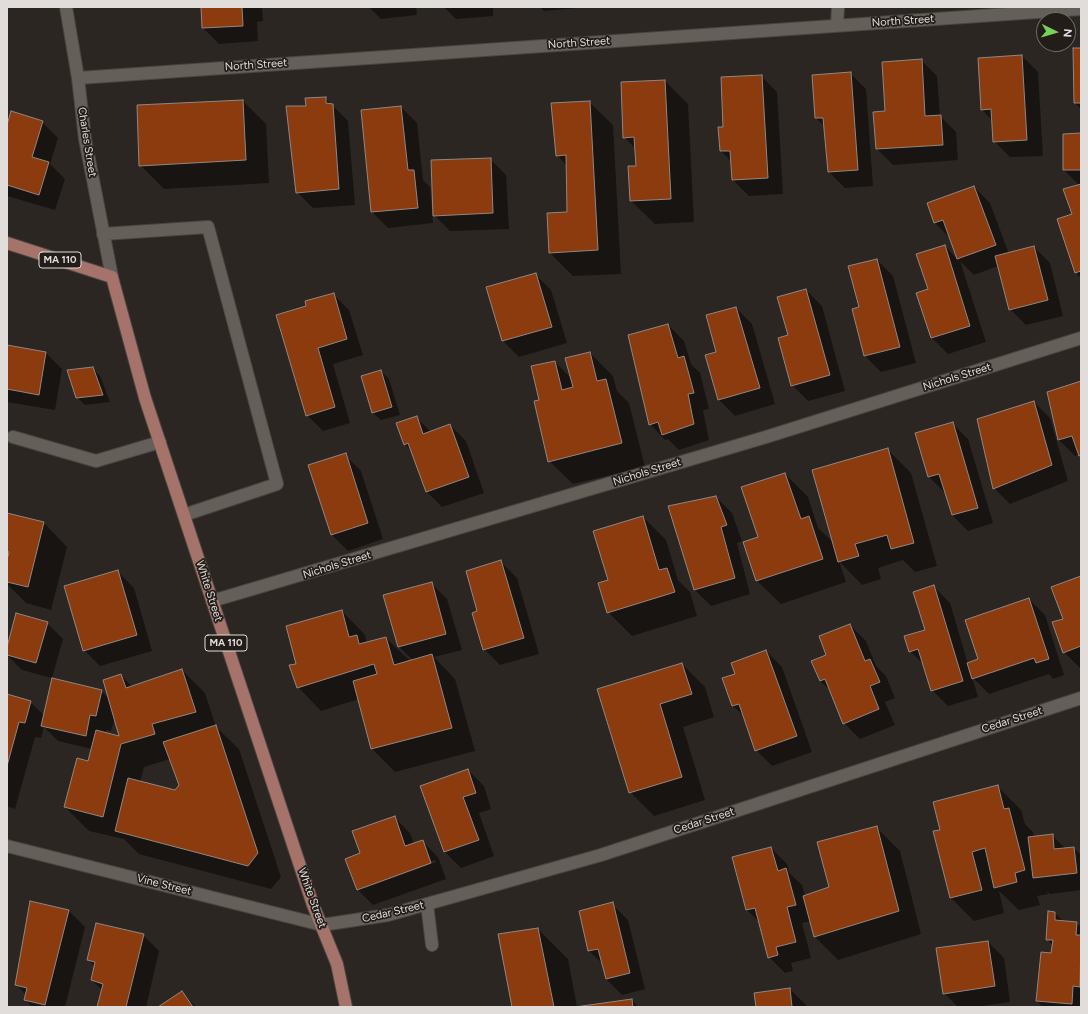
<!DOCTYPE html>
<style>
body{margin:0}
#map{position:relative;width:1088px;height:1014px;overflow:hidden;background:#2c2623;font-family:Figtree,sans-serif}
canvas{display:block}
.frame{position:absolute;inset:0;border:8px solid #e1ddda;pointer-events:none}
.north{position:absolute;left:1036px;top:12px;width:40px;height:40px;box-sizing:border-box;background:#221d19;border:1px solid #6e6a66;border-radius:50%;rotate:95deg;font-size:11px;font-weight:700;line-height:16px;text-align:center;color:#e1ddda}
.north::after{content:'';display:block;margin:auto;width:14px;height:18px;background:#79d157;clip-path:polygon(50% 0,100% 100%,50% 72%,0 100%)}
</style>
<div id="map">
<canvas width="1088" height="1014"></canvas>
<div class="frame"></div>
<div class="north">N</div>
</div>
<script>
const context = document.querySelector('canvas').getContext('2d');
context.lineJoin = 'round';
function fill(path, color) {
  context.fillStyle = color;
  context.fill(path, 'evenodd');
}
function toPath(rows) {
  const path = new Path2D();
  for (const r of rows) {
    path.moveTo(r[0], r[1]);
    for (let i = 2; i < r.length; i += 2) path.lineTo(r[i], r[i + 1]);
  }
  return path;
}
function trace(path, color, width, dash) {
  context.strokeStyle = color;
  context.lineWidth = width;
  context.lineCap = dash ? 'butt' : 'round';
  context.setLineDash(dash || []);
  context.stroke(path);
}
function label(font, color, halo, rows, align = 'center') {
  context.font = font + ' Figtree,sans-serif';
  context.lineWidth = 3.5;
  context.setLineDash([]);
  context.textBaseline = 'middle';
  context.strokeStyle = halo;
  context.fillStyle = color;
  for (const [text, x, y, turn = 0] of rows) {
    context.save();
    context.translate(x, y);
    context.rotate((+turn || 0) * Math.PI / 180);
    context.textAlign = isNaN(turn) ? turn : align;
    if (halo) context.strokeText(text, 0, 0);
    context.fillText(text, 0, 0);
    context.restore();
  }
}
fill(toPath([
 [202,7,262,7,263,21,257,22,258,41,219,44,203,28],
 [369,7,416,7,417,15,381,19],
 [444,7,493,7,493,16,456,19],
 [540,7,577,7,577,8,544,11],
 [1081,49,1081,109,1075,103],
 [1022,56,1038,72,1043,156,1010,157,994,141,993,121,982,110],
 [921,60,937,76,940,116,956,132,958,160,893,165,877,149,886,112],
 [850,73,866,89,873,186,845,188,829,172,825,127,816,118],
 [761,76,777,92,783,194,749,196,733,180,732,162,721,151,724,128],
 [665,81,688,104,694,222,655,224,631,201,637,167,636,149,624,137],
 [325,98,348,121,355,205,313,208,297,192,307,107],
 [243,101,266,124,269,183,164,189,140,165],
 [589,102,613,125,621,274,573,276,550,253,568,213,567,166,557,155],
 [401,107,417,123,423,180,430,187,433,223,388,228,372,212],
 [42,122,58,138,50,164,65,179,55,210,7,196,7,128],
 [1081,134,1081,278,1075,272,1073,214,1079,185,1064,170],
 [490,159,506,175,509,229,450,231,434,215],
 [974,187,990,203,1009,254,1034,247,1050,263,1063,316,1026,325,1010,309,998,266,974,275,960,261,986,342,948,354,932,338,929,290,945,246,959,261,950,238,935,223,928,204],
 [877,260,893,276,916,363,881,372,865,356,853,310,860,308],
 [535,274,551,290,567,343,519,357,503,341,488,288],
 [806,290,822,306,845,391,808,401,792,385,789,335],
 [333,294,349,310,363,355,333,364,350,423,323,431,307,415,308,306],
 [736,308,752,324,775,404,735,416,719,400,717,352],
 [668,325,684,341,691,364,700,373,709,409,703,410,709,440,679,450,668,439,665,440,650,424],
 [7,346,46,353,62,369,55,410,7,402],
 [590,353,613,376,617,391,629,403,645,467,573,484,549,461,540,400,555,362,572,379],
 [92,368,100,376,110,402,85,405,77,397],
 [381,371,389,379,400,415,381,420,373,413],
 [1081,382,1081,457,1079,454,1075,456,1059,440,1048,393],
 [1034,402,1050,418,1068,481,1010,504,994,488],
 [416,417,431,432,450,425,466,441,484,493,442,507,426,491,412,452,405,444],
 [952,423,968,439,993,523,968,531,952,515,946,492,945,493,929,477],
 [887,449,911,473,937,566,915,572,903,560,878,568,881,579,862,585,839,561,846,582,781,604,757,581,759,537,785,474,808,497,818,528,834,543],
 [345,455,361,471,383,539,348,551,332,535],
 [716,497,732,513,742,541,737,543,750,594,711,606,695,590,669,507],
 [7,514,44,523,67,547,51,610,26,603,7,584],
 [643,517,666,540,678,580,690,592,697,616,632,636,608,612,609,581],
 [501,562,517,578,539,654,500,665,484,649,479,612],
 [118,572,134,588,152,651,100,666,84,650],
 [1081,577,1081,668,1080,668,1064,652],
 [431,583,447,599,462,650,434,657,455,679,475,751,395,772,372,749,359,699,321,711,298,687,297,664,342,611,365,635,367,643,386,638,410,661,413,660,399,647],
 [934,587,950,603,968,664,979,660,1029,599,1045,615,1064,675,1053,679,1049,674,989,694,972,677,978,697,948,706,932,690,924,665,910,651,927,631],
 [1039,655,1039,657,992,673,992,671],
 [47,623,63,639,52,678,22,670,7,655,7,651],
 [850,625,866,641,876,666,886,676,895,698,885,702,895,725,860,739,844,723,831,691,820,681,827,655],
 [766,651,782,667,812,752,772,766,756,750,745,717,733,706,724,679,736,675],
 [682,664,705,687,714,717,683,727,705,800,654,816,630,792,599,690],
 [182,670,205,693,216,727,239,749,281,877,271,889,139,854,124,839,89,831,65,807,89,762,92,749,58,741,44,727,41,738,35,737,15,809,7,806,7,695,30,702,44,715,101,691,110,699,121,675,132,687],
 [115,717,120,737,106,733,106,730,111,731],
 [170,759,181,785,175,791,140,782,144,767],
 [468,770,484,786,491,809,479,813,494,856,461,868,445,852,422,787],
 [998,787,1021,810,1025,824,1033,832,1034,837,1052,835,1066,849,1074,848,1081,855,1081,890,1050,894,1047,891,1048,894,1037,896,1040,905,1019,910,999,891,1004,913,974,921,950,897,941,831],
 [394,817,410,833,414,844,422,841,438,857,446,879,373,905,357,889,361,854],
 [435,860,436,862,365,888,365,886],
 [876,827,900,851,921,934,838,960,815,937,811,921,802,923,811,958,791,963,793,971,785,973,769,957,760,923,747,910,771,848,787,864,789,873,802,885,805,896,830,888],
 [31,902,69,911,85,927,65,1007,32,1007,25,999,26,995,16,984],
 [612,904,628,920,645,989,622,995,606,979,603,964,589,951],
 [1049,913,1055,913,1064,922,1077,923,1081,927,1081,1007,1043,1007,1037,1001,1052,954,1053,946,1047,939],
 [538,929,568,959,577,1007,513,1007],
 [143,935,159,951,146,1007,98,1007,102,990,92,980,95,967,88,959],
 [988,942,1004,958,1010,1002,975,1007,958,1007,944,993],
 [790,989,806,1005,806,1007,757,1007],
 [181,992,196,1007,160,1007],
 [632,1000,638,1007,582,1007]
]), '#0007');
const building = toPath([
 [201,7,242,7,243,26,202,28,201,7],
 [1073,48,1081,48,1081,103,1074,103,1073,48],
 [1022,55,1027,140,993,142,991,109,981,110,978,58,1022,55],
 [922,59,925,116,941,115,943,145,876,149,873,112,885,111,882,62,922,59],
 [851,72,858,170,828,172,823,118,815,118,812,75,851,72],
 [762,75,768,178,732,180,730,151,720,151,718,127,723,127,721,77,762,75],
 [665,80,671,199,630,201,628,166,636,166,634,137,623,138,621,82,665,80],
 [326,97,326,103,333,104,339,189,296,193,286,106,306,106,305,98,326,97],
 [243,100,246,160,139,166,137,105,243,100],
 [590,101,598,250,549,253,547,213,567,212,566,155,556,156,551,103,590,101],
 [401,106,408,170,414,170,418,208,371,212,361,110,401,106],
 [11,111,43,121,32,157,49,162,39,195,7,185,7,125,11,111],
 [1081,133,1081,170,1063,170,1063,134,1081,133],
 [491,158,493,213,433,216,431,160,491,158],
 [1081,184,1081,271,1075,273,1057,219,1072,214,1063,189,1081,184],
 [974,186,996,245,957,259,943,220,934,223,927,203,974,186],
 [945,245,970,326,931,338,916,293,928,289,916,254,945,245],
 [1034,246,1048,300,1009,310,995,256,1034,246],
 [877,259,900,347,864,356,852,309,859,307,848,266,877,259],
 [536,273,552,327,502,341,486,287,536,273],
 [806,289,830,375,791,386,778,338,788,335,777,297,806,289],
 [334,293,347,339,318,348,335,407,306,416,276,315,306,306,305,301,334,293],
 [736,307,760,388,718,400,705,355,716,352,706,315,736,307],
 [668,324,678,358,684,356,694,393,688,394,694,424,662,435,658,422,649,425,628,335,668,324],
 [7,345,46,352,39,395,7,389,7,345],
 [590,352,597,381,606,379,622,443,548,462,534,401,539,400,531,366,555,361,562,390,573,387,565,358,590,352],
 [93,367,103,395,76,398,67,370,93,367],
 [381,370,392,407,372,413,361,376,381,370],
 [1081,381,1081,455,1079,456,1072,436,1058,440,1047,392,1081,381],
 [1034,401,1052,465,993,489,977,419,1034,401],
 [417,416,423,434,450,424,469,477,426,492,408,443,404,445,396,423,417,416],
 [953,422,978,508,952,515,939,474,928,477,915,433,953,422],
 [888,448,914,543,891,549,887,535,855,544,859,556,838,562,812,470,888,448],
 [346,453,368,523,331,535,308,465,346,453],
 [785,473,801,519,809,516,823,559,756,581,743,542,758,537,741,487,785,473],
 [716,496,727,525,721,527,735,578,694,590,668,506,716,496],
 [7,513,44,522,28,587,7,582,7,560,9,552,7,551,7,513],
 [643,516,659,570,667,568,675,592,607,613,598,583,608,580,593,531,643,516],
 [501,560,524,638,483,650,472,613,477,611,466,571,501,560],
 [118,570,137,635,83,651,64,586,118,570],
 [1081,576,1081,646,1063,653,1052,622,1063,619,1051,587,1081,576],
 [432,582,446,634,398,647,383,595,432,582],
 [934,585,963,681,931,691,918,649,909,652,904,636,925,630,913,592,934,585],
 [1029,598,1049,659,1036,663,1034,658,972,679,967,663,978,659,965,620,1029,598],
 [342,610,349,637,357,635,359,644,386,637,394,665,432,654,452,728,371,749,353,681,377,674,374,664,297,688,289,665,296,664,286,626,342,610],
 [16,613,48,622,36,663,7,655,7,647,16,613],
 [850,624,865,661,870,659,880,682,870,686,879,709,843,724,825,679,820,681,811,661,826,655,819,636,850,624],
 [766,650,797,736,755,751,739,704,732,706,722,678,735,674,731,663,766,650],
 [682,663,692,694,660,704,682,777,629,793,597,689,682,663],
 [182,669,196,712,152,724,155,734,121,744,103,817,64,807,77,758,88,761,96,730,119,736,103,680,121,674,126,688,182,669],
 [52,678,102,690,96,716,90,715,86,736,41,726,52,678],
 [7,694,31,701,25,723,19,722,7,766,7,694],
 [216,725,258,853,248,866,115,831,128,778,175,790,179,785,163,742,216,725],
 [468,769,476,793,463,797,479,840,444,852,420,786,468,769],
 [998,785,1004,809,1009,808,1025,870,1015,873,1017,882,994,888,985,848,972,852,982,890,950,898,933,831,940,830,933,802,998,785],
 [395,816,405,846,423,840,431,863,357,890,345,859,360,853,352,831,395,816],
 [877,826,899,911,814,937,803,896,829,887,817,842,877,826],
 [1053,834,1054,849,1074,847,1077,873,1033,878,1028,837,1053,834],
 [771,847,778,871,786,868,796,905,787,907,796,942,776,947,778,955,768,958,755,908,746,910,732,857,771,847],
 [30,901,69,910,45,1005,24,1000,27,988,15,985,30,901],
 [613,902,630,973,606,979,598,949,588,951,579,911,613,902],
 [1048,911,1055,912,1055,920,1077,922,1076,935,1081,935,1080,987,1073,986,1072,1004,1036,1001,1041,952,1051,953,1053,940,1046,940,1048,911],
 [96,923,144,934,126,1007,97,1007,103,984,91,980,95,962,87,960,96,923],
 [538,928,554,1007,512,1007,498,934,538,928],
 [988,941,995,986,943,994,936,948,988,941],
 [790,988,792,1007,756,1007,754,993,790,988],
 [182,991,193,1007,158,1007,182,991],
 [632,999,633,1007,575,1007,632,999]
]);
fill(building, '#8c3b0e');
trace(building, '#8f8784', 1);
const minor = toPath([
 [66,7,78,78,85,139,112,277],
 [837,25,838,7],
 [78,78,1081,9],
 [103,234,208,227,277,484,184,515],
 [13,437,96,461,160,442],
 [212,601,766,437,1081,338],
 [7,846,322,925,388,915,601,855,1081,698],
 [427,904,432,945]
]);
const major = toPath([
 [7,243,112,277,145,398,313,905,337,964,346,1007]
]);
trace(minor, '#494542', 14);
trace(major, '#494542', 14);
trace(minor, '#655f5a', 12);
trace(major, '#a57369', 12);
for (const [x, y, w] of [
 [60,260,42],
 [226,643,42]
]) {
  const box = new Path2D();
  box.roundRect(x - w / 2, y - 8, w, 16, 3);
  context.fillStyle = '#221d19';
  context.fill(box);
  trace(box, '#e1ddda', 1);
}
label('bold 10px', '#e1ddda', null, [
 ["MA 110",60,260],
 ["MA 110",226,643]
]);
label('11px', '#e1ddda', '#221d19', [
 ["North Street",903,21,-4],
 ["North Street",579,43,-4],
 ["North Street",256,65,-4],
 ["Charles Street",87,142,81],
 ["Nichols Street",957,377,-17],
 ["Nichols Street",647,472,-17],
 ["Nichols Street",337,565,-17],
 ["White Street",209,591,72],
 ["Cedar Street",1012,720,-18],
 ["Cedar Street",704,821,-18],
 ["Vine Street",164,885,14],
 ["White Street",312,898,70],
 ["Cedar Street",393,912,-13]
]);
</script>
